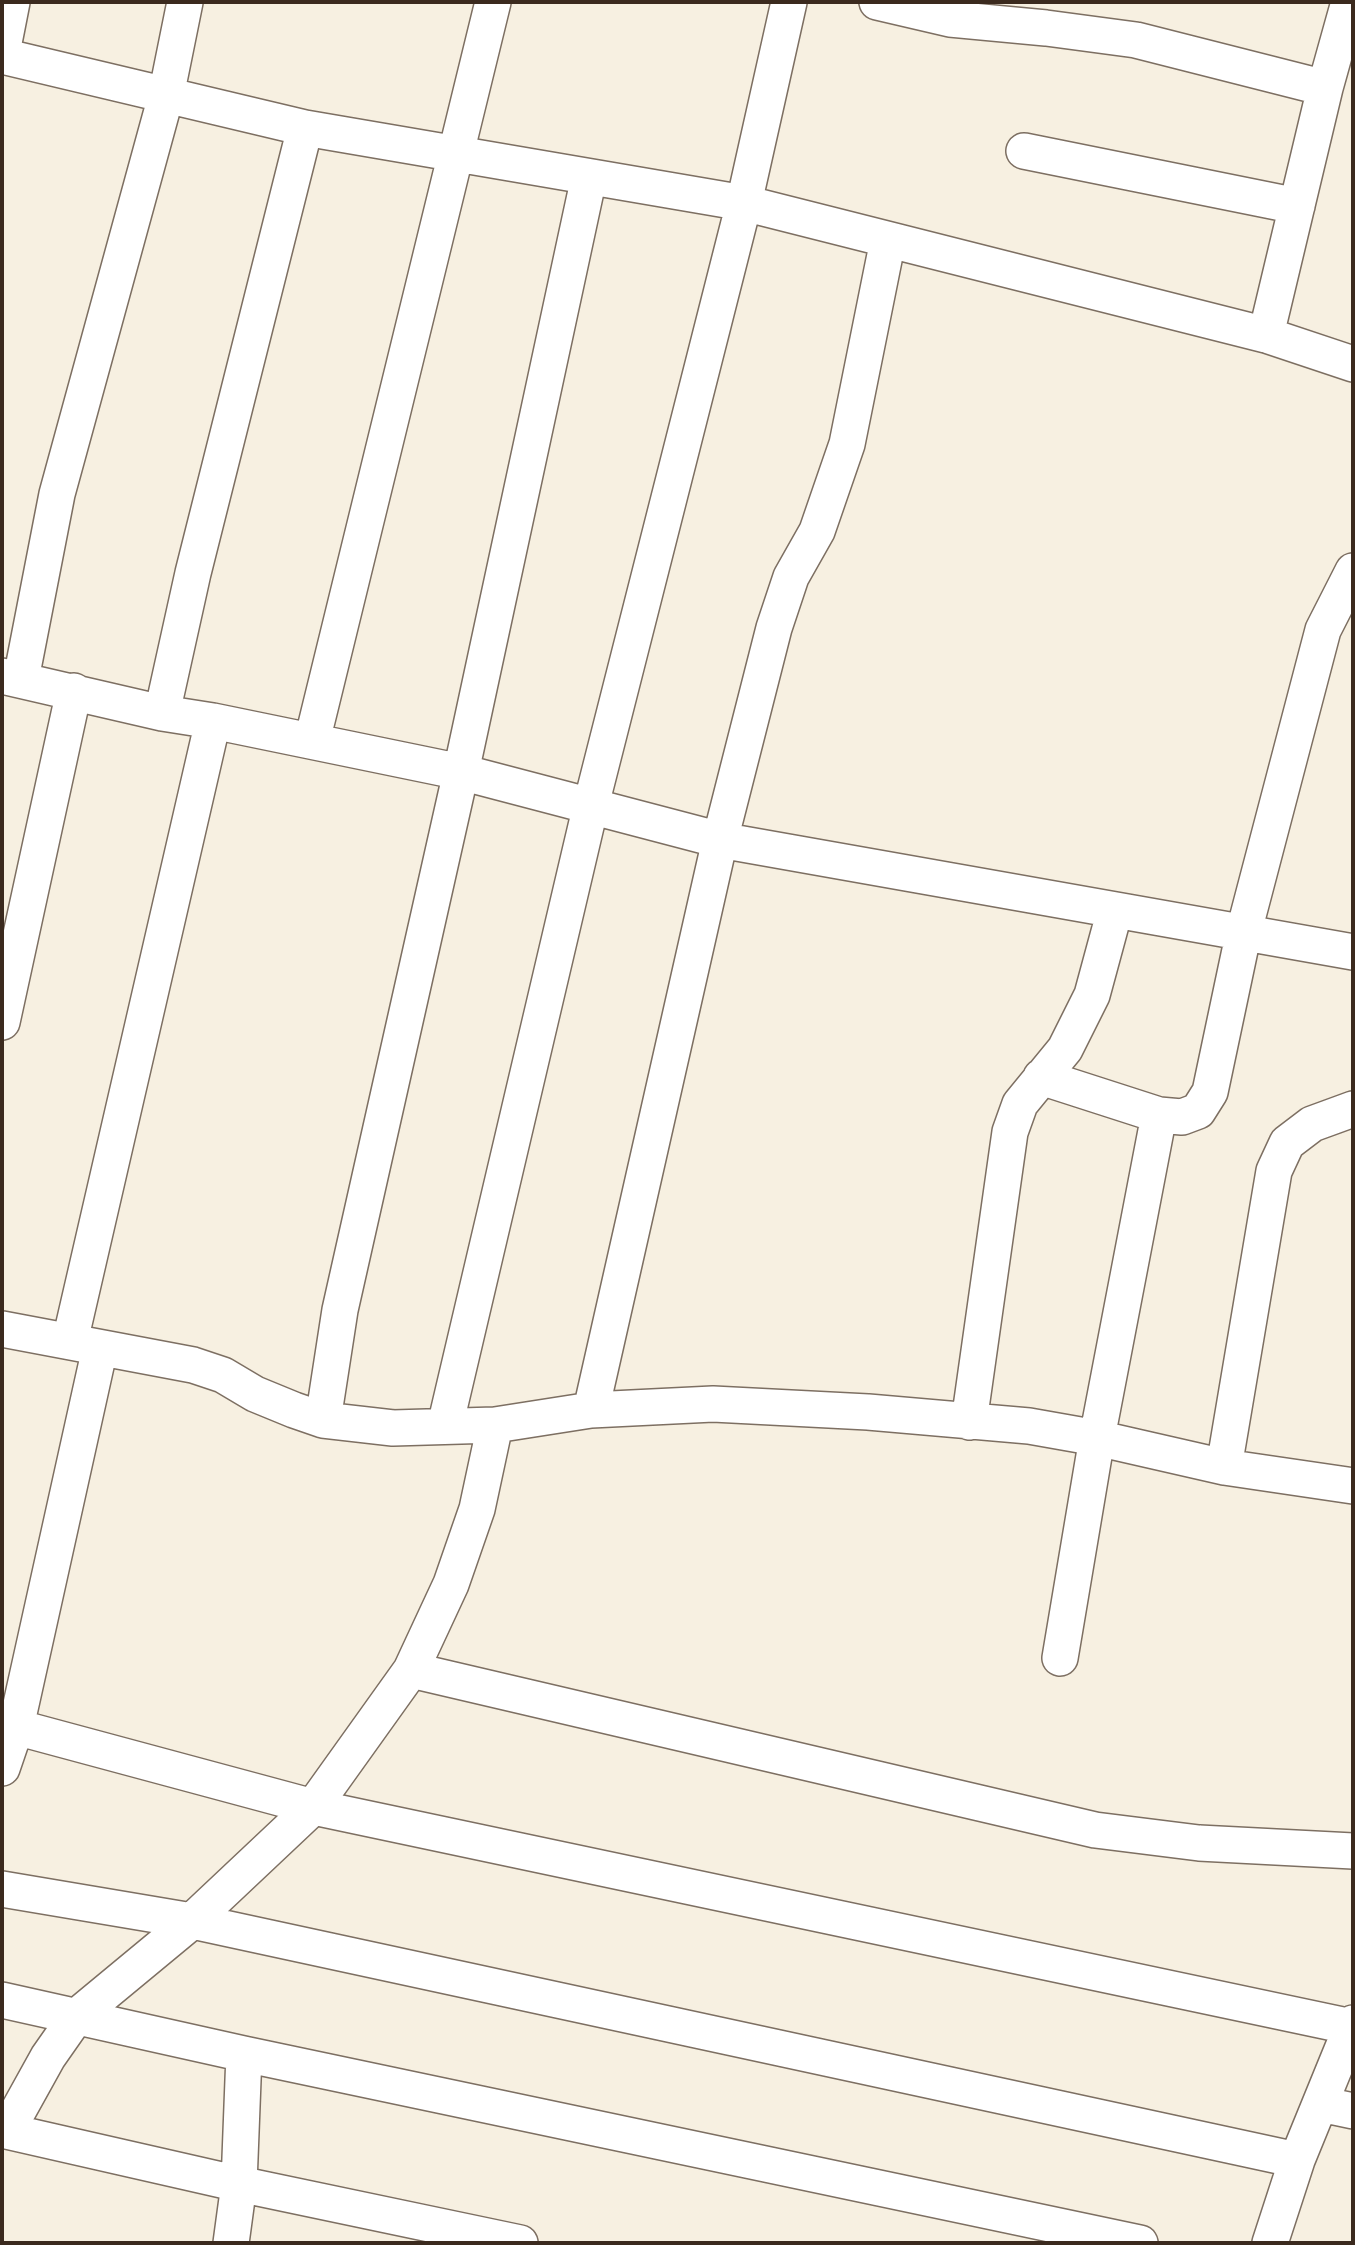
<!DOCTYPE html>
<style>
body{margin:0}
#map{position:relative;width:1355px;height:2245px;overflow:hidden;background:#f7f0e1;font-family:Caveat,sans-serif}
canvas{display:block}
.frame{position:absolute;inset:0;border:4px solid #3b2a1e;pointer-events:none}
</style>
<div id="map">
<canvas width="1355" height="2245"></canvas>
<div class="frame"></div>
</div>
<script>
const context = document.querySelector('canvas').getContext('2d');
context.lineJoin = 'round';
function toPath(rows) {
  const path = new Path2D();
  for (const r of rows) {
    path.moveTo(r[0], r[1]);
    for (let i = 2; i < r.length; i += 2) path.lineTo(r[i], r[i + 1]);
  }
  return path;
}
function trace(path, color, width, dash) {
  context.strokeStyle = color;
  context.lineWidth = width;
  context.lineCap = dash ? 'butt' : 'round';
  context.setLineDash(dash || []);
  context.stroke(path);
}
const minor = toPath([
 [877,2,950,19,1046,28,1136,40,1325,88],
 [2,53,12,2],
 [2,56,305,128,744,203,1266,335,1353,364],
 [1024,151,1297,206],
 [1266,335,1325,88,1349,2],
 [2,676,162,713,213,721,461,772,720,840,1353,952],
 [21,679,57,494,166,96,185,2],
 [162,713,193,573,305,128],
 [312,741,493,2],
 [2,1022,74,691],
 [1041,1077,1159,1115,1182,1117,1198,1111,1210,1092,1244,931,1323,630,1353,571],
 [2,1329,193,1365,223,1375,255,1394,294,1410,323,1420,393,1428,495,1425,591,1410,713,1404,868,1412,1029,1426,1097,1438,1224,1467,1353,1486],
 [70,1341,213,721],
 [591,1410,720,840,774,628,791,577,817,531,847,444,888,240],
 [323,1420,340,1310,461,772,589,177],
 [969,1422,1010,1132,1020,1104,1065,1049,1092,995,1115,910],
 [445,1426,591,805,744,203,789,2],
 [1224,1467,1274,1171,1287,1143,1312,1124,1353,1109],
 [1060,1658,1097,1438,1159,1115],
 [411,1670,1095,1830,1199,1843,1353,1851],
 [16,1727,313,1807,1352,2027],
 [2,1768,16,1727,100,1348],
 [2,1889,192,1921,1297,2160],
 [2,2000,244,2054,1140,2243],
 [1320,2104,1353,2111],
 [2,2130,239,2184,520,2243],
 [7,2131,48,2057,76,2017,192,1921,313,1807,411,1670,451,1584,477,1509,495,1425],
 [231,2243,239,2184,244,2054],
 [1270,2243,1297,2160,1353,2023]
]);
trace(minor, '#7d6f62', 38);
trace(minor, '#fff', 35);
</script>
